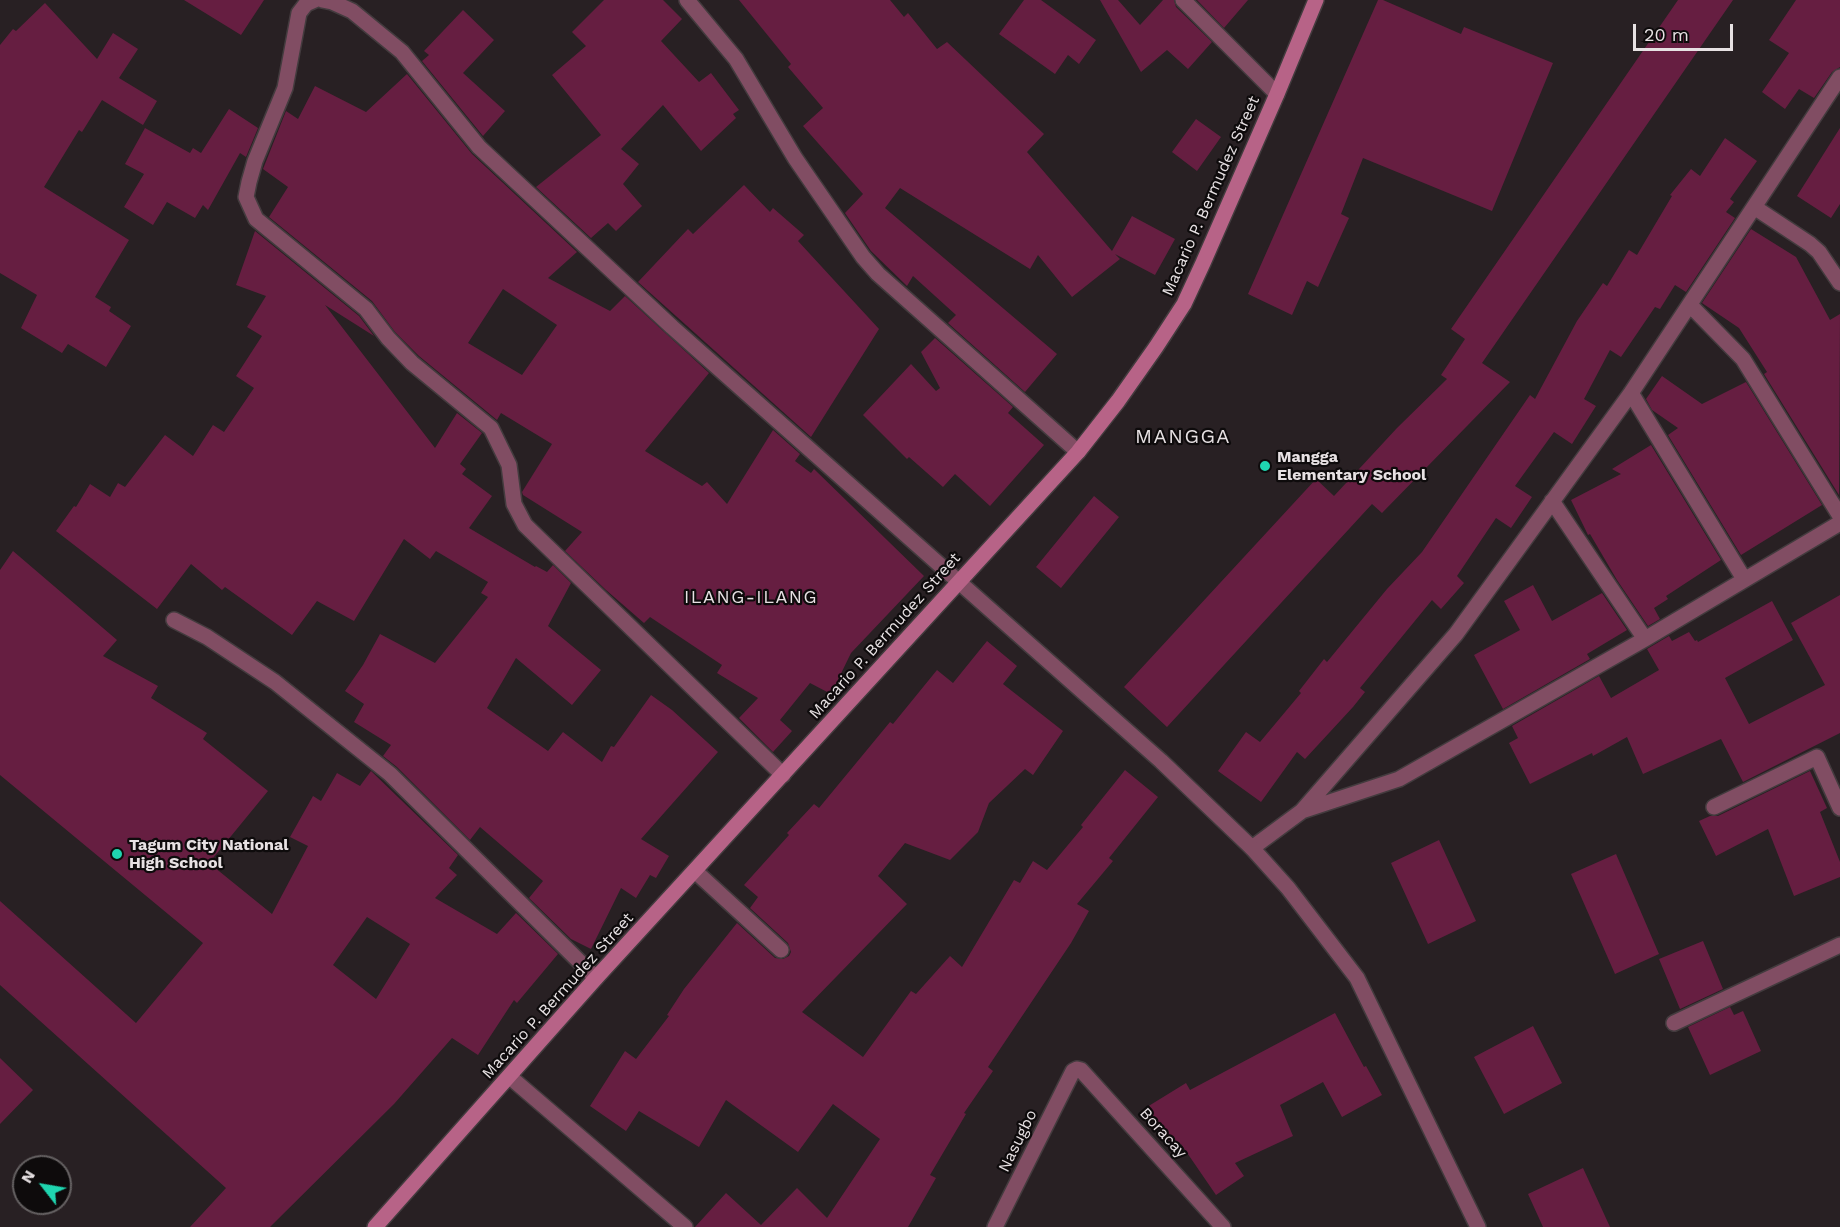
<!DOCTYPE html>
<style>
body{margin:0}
#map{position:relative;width:1840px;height:1227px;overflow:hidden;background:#282023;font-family:"Work Sans",sans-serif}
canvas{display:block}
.north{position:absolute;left:12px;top:1155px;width:60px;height:60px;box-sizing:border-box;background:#0e0b0c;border:2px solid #656162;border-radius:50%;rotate:301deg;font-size:16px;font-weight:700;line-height:24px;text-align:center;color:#e7e1e3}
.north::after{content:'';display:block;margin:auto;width:21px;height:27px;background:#1fd5b0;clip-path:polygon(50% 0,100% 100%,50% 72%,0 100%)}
.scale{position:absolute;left:1633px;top:24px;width:100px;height:27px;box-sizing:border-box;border:3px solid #e7e1e3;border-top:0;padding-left:8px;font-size:18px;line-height:21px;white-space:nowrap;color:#e7e1e3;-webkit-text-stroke:4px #0e0b0c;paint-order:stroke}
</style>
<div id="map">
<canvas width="1840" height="1227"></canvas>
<div class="north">N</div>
<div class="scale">20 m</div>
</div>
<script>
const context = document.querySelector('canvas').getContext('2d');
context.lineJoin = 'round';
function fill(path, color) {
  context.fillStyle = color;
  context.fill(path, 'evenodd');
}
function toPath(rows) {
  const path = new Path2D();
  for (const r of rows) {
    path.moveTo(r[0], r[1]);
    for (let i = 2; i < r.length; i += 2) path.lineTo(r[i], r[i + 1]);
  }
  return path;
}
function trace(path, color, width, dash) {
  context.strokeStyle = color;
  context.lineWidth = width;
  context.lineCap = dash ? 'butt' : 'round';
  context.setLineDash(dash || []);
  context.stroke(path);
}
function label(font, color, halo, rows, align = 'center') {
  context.font = font + ' "Work Sans",sans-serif';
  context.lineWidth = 4.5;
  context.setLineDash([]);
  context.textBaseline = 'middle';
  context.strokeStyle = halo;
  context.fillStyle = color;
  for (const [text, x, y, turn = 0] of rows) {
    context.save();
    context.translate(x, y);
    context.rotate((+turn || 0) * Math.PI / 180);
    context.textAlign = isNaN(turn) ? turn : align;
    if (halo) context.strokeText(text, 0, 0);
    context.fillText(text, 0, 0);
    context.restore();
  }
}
fill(toPath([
 [184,0,264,0,241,35],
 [604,0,663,0,682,19,661,41,699,82,711,73,739,110,733,114,736,118,701,151,663,105,621,149,639,164,623,184,642,206,616,231,608,223,591,238,536,187,601,135,552,75,586,46,572,32],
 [739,0,890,0,904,17,908,13,937,49,947,42,1044,134,1027,152,1112,251,1132,216,1175,239,1155,275,1115,254,1120,259,1072,297,1038,255,1030,269,900,188,885,208,1057,354,1025,392,948,323,956,315,913,276,907,286,871,251,845,213,863,194,803,126,823,108,788,67,791,64],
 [1024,0,1041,0,1096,40,1079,64,1068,55,1055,74,999,34],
 [1100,0,1118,0,1140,25,1163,0,1174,0,1176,7,1212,42,1188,69,1167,50,1141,72],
 [1197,0,1248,0,1224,28],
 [1378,0,1383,0,1461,34,1464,27,1553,63,1492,211,1363,158,1341,214,1349,218,1318,287,1307,281,1292,315,1248,294],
 [1678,0,1733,0,1482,363,1510,382,1382,513,1372,504,1167,727,1124,687,1316,479,1334,496,1397,428,1447,379,1441,375,1465,339,1451,329],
 [1796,0,1840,0,1840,67,1832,72,1814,98,1799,89,1785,109,1762,92,1789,53,1769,40],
 [45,3,97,59,113,33,138,49,119,78,157,101,143,125,102,100,82,132,79,130,44,187,129,240,95,297,111,307,109,311,131,326,106,367,68,344,62,353,21,328,37,295,0,273,0,45,13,29,16,31],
 [463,10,494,40,463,73,505,111,483,136,422,61,429,55,424,51],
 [407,74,472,154,577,252,548,278,610,311,625,296,709,373,645,451,702,486,707,482,727,504,773,430,800,454,795,461,811,473,814,469,924,576,851,653,831,694,810,683,780,720,792,731,773,752,739,718,758,698,717,673,722,665,650,617,644,623,606,590,565,551,582,532,523,495,522,492,552,444,501,413,497,420,419,356,395,332,372,301,269,217,288,187,263,169,286,111,298,119,315,86,366,112],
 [503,289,557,325,522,375,468,343],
 [229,109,258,128,246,157,240,153,208,210,203,205,195,218,167,202,153,225,124,207,144,174,125,164,145,128,190,153,193,148,201,153],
 [1196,119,1221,137,1197,171,1172,152],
 [1840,128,1840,204,1831,218,1797,196],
 [1725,138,1757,161,1730,199,1734,202,1726,212,1735,218,1686,292,1675,285,1660,309,1655,307,1621,357,1610,350,1584,399,1596,406,1572,444,1554,432,1515,486,1532,497,1511,528,1496,518,1457,576,1464,583,1441,609,1432,600,1360,688,1365,692,1353,707,1305,759,1297,752,1261,802,1218,771,1246,732,1260,742,1301,693,1299,691,1324,659,1327,662,1387,589,1422,552,1530,395,1535,399,1577,321,1603,283,1607,286,1629,250,1637,255,1672,196,1670,195,1691,169,1700,176],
 [744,185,770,212,773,208,804,235,798,241,879,329,811,437,638,282,688,229,693,234],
 [1751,229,1796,257,1830,320,1840,314,1839,495,1764,374,1767,372,1739,328,1702,303],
 [255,231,359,316,374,336,325,305,435,448,457,413,482,433,460,464,466,469,462,474,492,496,469,528,535,567,536,566,547,572,553,565,571,583,548,626,601,670,572,705,516,658,487,708,548,751,563,732,602,762,611,746,614,747,651,695,672,710,718,752,641,839,669,856,656,878,650,875,636,898,621,888,591,949,571,939,529,898,543,881,480,827,470,840,397,767,383,756,391,745,354,722,364,704,345,691,363,665,380,634,435,663,488,597,481,593,488,582,436,551,430,559,404,539,354,621,317,601,292,635,225,587,222,590,191,564,157,609,56,531,74,506,76,507,90,484,110,497,118,483,125,487,165,435,193,456,213,425,224,432,254,388,236,376,262,336,247,327,266,296,236,285],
 [935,338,1013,407,1008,413,1044,445,990,506,955,474,943,487,909,457,907,459,863,415,911,364,936,391,940,388,921,352],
 [1662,376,1702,404,1746,382,1822,505,1741,555,1668,435,1678,428,1652,410,1646,399],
 [1651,445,1721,560,1666,596,1668,599,1654,608,1660,619,1648,626,1617,580,1590,534,1588,535,1571,500,1621,474,1612,469],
 [1094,496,1119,517,1061,588,1036,567],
 [13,551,117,640,103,656,158,686,151,698,207,733,203,739,268,791,209,863,272,914,308,846,290,837,313,796,321,801,337,773,360,786,371,771,458,855,449,868,457,875,435,898,497,934,516,913,558,954,517,1003,514,1000,478,1055,452,1038,394,1104,270,1227,190,1227,226,1188,0,985,0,901,136,1023,203,943,0,775,0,570],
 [367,917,410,944,376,999,333,965],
 [1533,585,1552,621,1602,593,1627,630,1587,654,1590,659,1503,709,1474,655,1520,630,1504,601],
 [1840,595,1840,733,1743,782,1721,739,1643,774,1627,737,1593,756,1592,753,1530,784,1509,743,1518,738,1512,726,1599,676,1611,698,1659,670,1647,649,1669,636,1672,641,1689,632,1695,641,1697,640,1698,642,1772,601,1793,640,1725,678,1749,724,1825,685,1791,623],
 [987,641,1017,666,1003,684,1063,731,1033,775,1025,769,989,803,978,832,950,860,905,843,878,876,907,904,802,1012,863,1057,911,991,916,994,950,956,962,967,1014,880,1020,883,1033,861,1047,870,1083,827,1081,825,1125,770,1158,797,1109,858,1113,861,1077,904,1089,911,1071,943,988,1067,993,1071,964,1113,966,1114,930,1175,936,1178,908,1227,695,1227,726,1193,761,1225,797,1188,827,1218,880,1139,833,1104,798,1152,726,1100,699,1147,639,1111,626,1131,590,1106,625,1051,636,1059,669,1016,667,1015,684,989,737,923,775,958,783,959,789,956,791,952,788,943,750,908,758,897,744,885,789,835,787,833,814,804,819,808,890,722,893,724,937,670,953,683],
 [1810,771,1827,808,1820,812,1840,862,1840,877,1794,896,1768,829,1716,856,1699,821,1710,816,1718,816],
 [1439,840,1476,921,1428,944,1391,863],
 [1616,854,1659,954,1615,974,1571,874],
 [1703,941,1723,989,1680,1009,1659,959],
 [1730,1007,1734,1015,1743,1011,1761,1051,1710,1075,1688,1027],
 [1335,1013,1364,1067,1366,1066,1382,1095,1342,1117,1323,1082,1280,1105,1293,1136,1235,1163,1244,1176,1216,1195,1181,1144,1173,1149,1147,1107,1186,1083,1190,1090],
 [1533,1026,1562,1083,1504,1114,1474,1057],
 [0,1058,33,1090,0,1124],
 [1583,1168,1610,1227,1543,1227,1528,1194]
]), '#661e41');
const minor = toPath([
 [315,0,306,4,299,13,285,88,255,161,249,182,246,197,256,219,366,309,388,338,412,363,491,428,509,465,514,504,525,525,783,775],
 [322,0,332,2,352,11,402,52,479,147,672,327,959,582],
 [687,0,736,59,795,158,863,257,878,274,1078,452],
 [1183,0,1277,94],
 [1754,207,1810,244,1819,252,1840,283],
 [1690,305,1743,359,1840,516],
 [1631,393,1744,579],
 [1552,501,1645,639],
 [174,620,207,637,275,682,390,774,596,978],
 [1714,807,1817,757,1840,808],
 [1302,811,1399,779,1645,639,1840,523],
 [1252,848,1302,811,1456,634,1631,393,1840,77],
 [695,871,781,950],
 [1674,1023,1840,945],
 [510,1077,685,1227],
 [995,1227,1073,1071,1077,1069,1081,1070,1223,1227]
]);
const tertiary = toPath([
 [959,582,1161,761,1252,848,1288,888,1357,978,1478,1227]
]);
const secondary = toPath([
 [375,1227,596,978,1078,452,1118,401,1156,347,1184,304,1203,263,1277,94,1316,0]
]);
trace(minor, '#433b3e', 18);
trace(tertiary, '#433b3e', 18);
trace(secondary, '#433b3e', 18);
trace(minor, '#814d63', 15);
trace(tertiary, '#814d63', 15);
trace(secondary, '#b76387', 15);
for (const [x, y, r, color] of [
 [1265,466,6,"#1fd5b0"],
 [117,854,6,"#1fd5b0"]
]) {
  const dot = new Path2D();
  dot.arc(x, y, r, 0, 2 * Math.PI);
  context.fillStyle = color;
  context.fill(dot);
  trace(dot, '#0e0b0c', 2);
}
label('16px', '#e7e1e3', '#0e0b0c', [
 ["Macario P. Bermudez Street",1211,196,-66],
 ["Macario P. Bermudez Street",885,636,-48],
 ["Macario P. Bermudez Street",558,996,-48],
 ["Boracay",1163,1133,48],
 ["Nasugbo",1018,1141,-64]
]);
label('bold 16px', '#e7e1e3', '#0e0b0c', [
 ["Mangga",1277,457],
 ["Elementary School",1277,475],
 ["Tagum City National",129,845],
 ["High School",129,863]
], 'left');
context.letterSpacing = '1.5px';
label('18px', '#e7e1e3', '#0e0b0c', [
 ["ILANG-ILANG",751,598]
]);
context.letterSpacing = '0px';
context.letterSpacing = '1.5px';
label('20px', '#e7e1e3', '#0e0b0c', [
 ["MANGGA",1183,437]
]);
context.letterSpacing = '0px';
</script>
